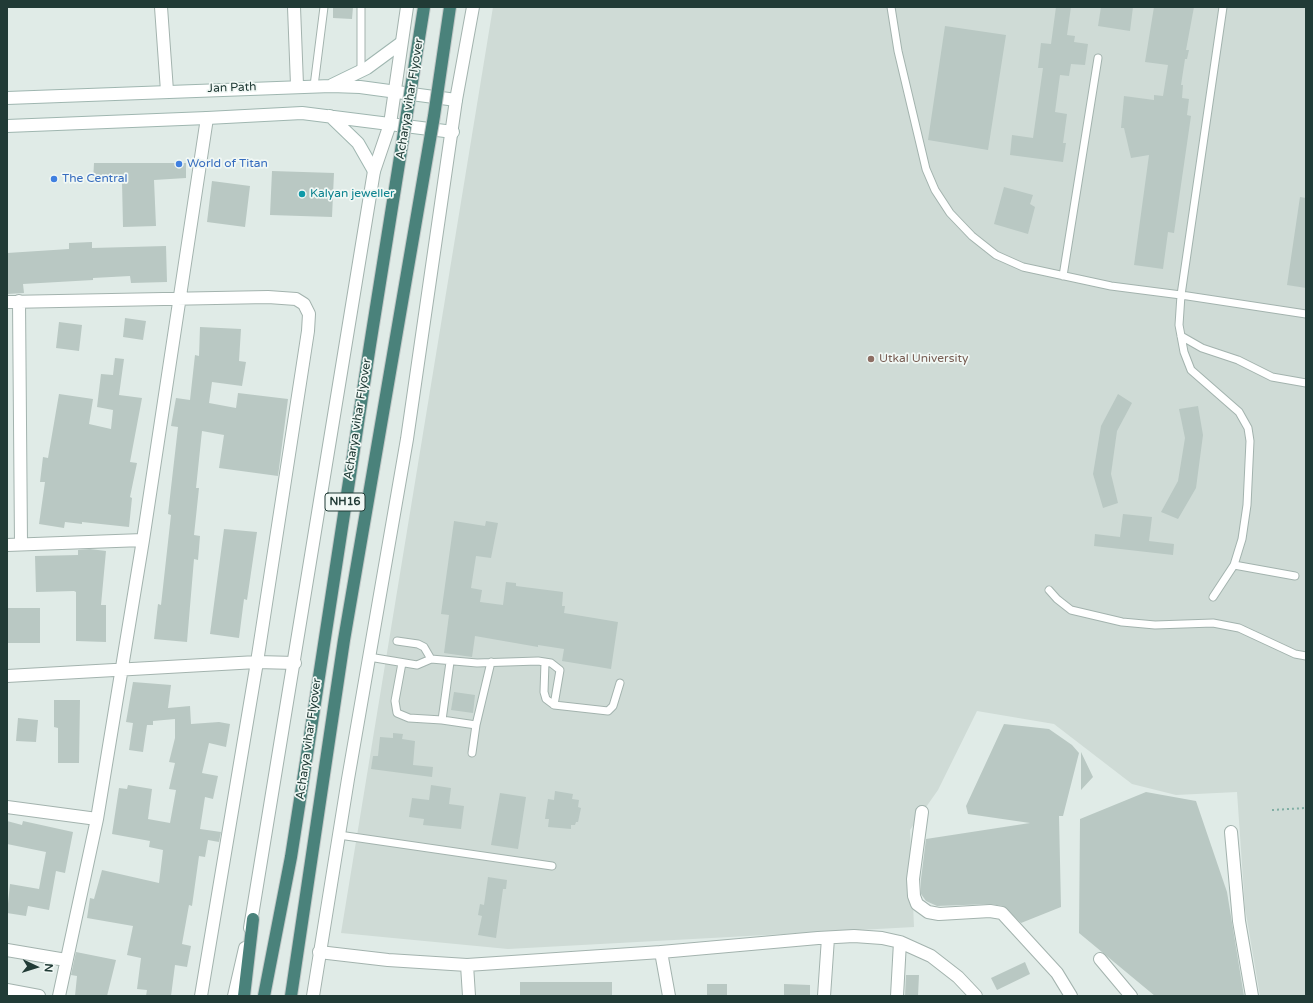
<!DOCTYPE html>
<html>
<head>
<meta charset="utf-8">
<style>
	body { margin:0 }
	#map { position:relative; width:1313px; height:1003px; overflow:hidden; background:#e0ebe7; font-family:"Varela Round",sans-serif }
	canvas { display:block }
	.frame { position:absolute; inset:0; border:8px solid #213b36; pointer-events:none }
	.north { position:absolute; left:16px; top:947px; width:40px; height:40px; -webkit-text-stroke:3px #f1f8f5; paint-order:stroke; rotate:94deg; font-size:11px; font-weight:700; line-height:16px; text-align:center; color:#213b36 }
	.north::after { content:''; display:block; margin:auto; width:14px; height:18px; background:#213b36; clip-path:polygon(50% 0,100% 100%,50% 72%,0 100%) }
</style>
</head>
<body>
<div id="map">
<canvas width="1313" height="1003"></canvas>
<div class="frame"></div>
<div class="north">N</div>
</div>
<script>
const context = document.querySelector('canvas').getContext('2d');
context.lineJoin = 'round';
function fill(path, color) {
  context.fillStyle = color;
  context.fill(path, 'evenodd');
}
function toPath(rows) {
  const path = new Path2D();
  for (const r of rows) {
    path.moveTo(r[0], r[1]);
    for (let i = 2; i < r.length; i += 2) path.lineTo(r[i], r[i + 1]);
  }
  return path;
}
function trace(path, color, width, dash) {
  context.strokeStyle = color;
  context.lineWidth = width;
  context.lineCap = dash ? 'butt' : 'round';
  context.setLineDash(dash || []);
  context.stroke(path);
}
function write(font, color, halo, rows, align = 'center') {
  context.font = font + ' "Varela Round",sans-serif';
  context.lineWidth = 3.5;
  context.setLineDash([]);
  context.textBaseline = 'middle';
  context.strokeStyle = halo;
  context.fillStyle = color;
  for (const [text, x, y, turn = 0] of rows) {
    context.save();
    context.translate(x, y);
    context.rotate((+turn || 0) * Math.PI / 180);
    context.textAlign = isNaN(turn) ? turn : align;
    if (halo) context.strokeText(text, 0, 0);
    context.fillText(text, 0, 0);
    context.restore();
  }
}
fill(toPath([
	[493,7,1306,7,1306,996,1260,996,1245,908,1237,792,1176,795,1132,784,1054,724,977,711,938,790,910,830,914,927,508,949,341,933]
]), '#cfdbd6');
fill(toPath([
	[333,7,353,7,352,19,333,18],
	[1056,7,1071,7,1067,35,1075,36,1074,42,1088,44,1085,65,1071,64,1069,76,1060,75,1055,112,1067,114,1063,143,1066,143,1063,162,1010,155,1012,135,1033,138,1043,68,1038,68,1041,43,1051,44],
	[1101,7,1133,7,1130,31,1098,26],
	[1154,7,1194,7,1186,50,1189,50,1187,59,1185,59,1181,85,1183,85,1182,98,1189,99,1187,115,1191,116,1174,233,1168,232,1163,269,1134,265,1149,155,1131,158,1124,128,1121,128,1124,96,1154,100,1154,95,1163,96,1168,65,1145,62],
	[945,26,1006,35,988,150,928,140],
	[94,163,186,163,186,178,154,180,156,226,123,227,122,181,93,182],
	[272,171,334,173,332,217,270,215],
	[212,181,250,186,245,227,207,222],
	[1004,187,1033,195,1030,204,1035,207,1028,234,994,224],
	[1300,197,1306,198,1306,288,1287,285],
	[92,242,92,248,166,246,167,282,131,283,130,276,93,278,93,280,23,284,24,293,7,294,7,253,69,249,69,243],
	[125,318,146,321,143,340,123,337],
	[59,322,82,325,79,351,56,348],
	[200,327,241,329,239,361,246,362,242,386,212,382,209,403,236,408,238,393,288,399,278,476,219,468,224,435,202,431,196,488,199,488,194,535,200,536,198,560,194,559,187,642,154,639,158,604,161,605,171,515,168,514,178,427,171,426,176,398,190,400,195,355,199,356],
	[115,358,124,359,119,395,142,398,130,462,137,463,130,497,132,498,129,527,82,522,82,524,65,522,64,528,39,524,45,482,40,482,43,457,48,458,59,394,93,399,89,424,111,429,113,410,97,407,101,374,113,375],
	[1118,394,1132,403,1117,431,1111,474,1118,503,1103,508,1093,474,1101,426],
	[1198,406,1203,435,1196,488,1178,519,1161,512,1178,481,1185,438,1179,409],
	[1123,514,1152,517,1149,541,1174,544,1173,555,1094,546,1095,534,1120,537],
	[454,521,485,526,486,521,498,523,491,558,476,556,471,588,482,590,480,602,503,605,506,582,516,583,516,586,563,592,562,606,565,606,564,613,618,622,611,669,562,661,564,649,538,645,538,647,475,636,472,657,444,653,449,615,441,614],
	[224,529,257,532,247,600,244,599,239,638,210,634],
	[90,549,106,551,101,605,106,605,106,642,76,641,76,592,74,591,36,592,35,556,78,555,78,550],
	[7,608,40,608,40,643,7,643],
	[133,682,171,685,168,708,190,706,191,724,219,722,230,724,226,747,209,743,202,773,218,776,213,799,205,797,200,829,221,832,219,842,208,840,205,857,199,856,192,906,189,905,182,944,191,946,187,967,175,965,171,996,146,996,147,990,137,989,141,958,127,955,133,926,87,918,90,898,94,899,102,870,159,883,163,850,149,847,150,841,112,834,119,788,127,789,128,785,152,789,148,819,170,823,176,790,169,789,175,763,169,762,175,738,175,719,153,721,153,725,147,725,143,752,129,750,133,723,126,722],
	[454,692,475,695,473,713,451,710],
	[54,700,80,700,79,763,58,763,58,728,54,727],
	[18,718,38,720,36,742,16,741],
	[1004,724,1049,729,1072,745,1079,753,1063,816,1059,816,1061,907,1021,923,1003,906,990,904,937,906,926,901,921,894,921,879,926,839,1030,823,968,814,966,806],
	[393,733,403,734,402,739,415,741,413,765,433,767,432,777,371,769,373,756,378,756,380,737,393,738],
	[1081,752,1093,777,1081,790],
	[431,785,451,788,449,804,464,806,461,829,423,825,424,819,409,817,412,798,429,800],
	[555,791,573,794,572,799,579,800,578,807,581,808,578,822,576,822,575,825,571,825,571,829,548,827,549,819,545,819,548,799,554,800],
	[1146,792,1196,801,1227,892,1244,996,1155,996,1079,933,1080,819],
	[500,793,526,797,518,849,491,845],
	[7,821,22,825,23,821,73,832,65,873,56,871,49,910,28,906,26,916,7,913,10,884,39,889,46,852,7,844],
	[488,877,507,880,506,889,503,889,496,938,478,935,482,916,478,915,480,904,484,905],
	[76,952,116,960,107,996,75,996,77,976,71,975],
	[1025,962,1030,974,997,990,991,978],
	[906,975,919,975,918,996,905,996],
	[520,982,612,982,612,996,520,996],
	[707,984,727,984,727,996,707,996],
	[784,984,810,985,810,996,784,996]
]), '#b9c8c3');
const service = toPath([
	[891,7,898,51,926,169,935,190,950,213,972,236,996,255,1023,267,1111,286,1181,295,1306,314],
	[361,71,361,7],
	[314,86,324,7],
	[1063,276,1098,58],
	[1181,336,1202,348,1238,360,1272,377,1306,383],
	[1234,565,1295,576],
	[1049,590,1057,599,1071,610,1122,622,1155,625,1213,623,1239,628,1295,654,1306,656],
	[1213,597,1234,565,1242,539,1247,505,1250,441,1248,428,1239,412,1191,370,1184,352,1179,325,1181,295,1223,7],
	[397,641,418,644,424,647,431,659],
	[369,657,417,665,431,659,477,663,538,661,551,663,560,670,554,705],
	[545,662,544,692,546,699,554,705,608,711,613,706,620,683],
	[402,663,395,701,397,713,409,718,442,720,476,725],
	[442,720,450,662],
	[472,753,476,725,491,662],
	[339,835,552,866]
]);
const minor = toPath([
	[161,7,167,91],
	[294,7,297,85],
	[19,301,21,544],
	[7,302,268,297,296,299,304,304,309,314,308,331,257,662,295,663],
	[7,545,143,540],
	[7,676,257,662,201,996],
	[7,807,97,819],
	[922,812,913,879,914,896,917,904,928,912,939,914,990,911,1002,913,1057,973,1071,996],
	[1231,832,1239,921,1252,996],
	[7,950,66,960],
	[319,952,388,960,467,965,661,952,818,938,854,936,882,938,900,942,931,956,958,977,976,996],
	[661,952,669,996],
	[1100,959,1131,996],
	[467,965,469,996],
	[7,990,39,996],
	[59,996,97,819,143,540,207,118],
	[824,996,828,938],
	[897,996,900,942]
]);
const tertiary = toPath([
	[250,928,374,171,390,124,407,7],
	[234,996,245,948],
	[313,996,348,779,407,439,456,100,473,7]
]);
const secondary = toPath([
	[332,85,367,68,401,43],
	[7,98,331,86,360,87,456,100],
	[330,116,358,143,374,171],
	[7,126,207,118,302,113,453,132]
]);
const trunk = toPath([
	[244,996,253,919]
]);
trace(service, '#a3b3ae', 9);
trace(minor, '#a3b3ae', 14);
trace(tertiary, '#a3b3ae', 14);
trace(secondary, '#9fb6b0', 14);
trace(trunk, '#c1c8c7', 14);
trace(toPath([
	[1272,810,1306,808]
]), '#81aea4', 2, [2, 3]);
trace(service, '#fff', 7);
trace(minor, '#fff', 12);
trace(tertiary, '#fff', 12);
trace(secondary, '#fff', 12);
trace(trunk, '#4a827b', 12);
const trunkBridge = toPath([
	[264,996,291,857,309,742,370,345,424,7],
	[291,996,344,640,434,116,450,7]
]);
trace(trunkBridge, '#c1c8c7', 14, []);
trace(trunkBridge, '#4a827b', 12);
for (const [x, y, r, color] of [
	[179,164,4,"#3f7fe0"],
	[54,179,4,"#3f7fe0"],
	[302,194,4,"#0f9aa8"],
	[871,359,4,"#8d6e63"]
]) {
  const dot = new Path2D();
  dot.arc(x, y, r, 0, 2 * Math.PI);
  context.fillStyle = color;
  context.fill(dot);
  trace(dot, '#f1f8f5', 1.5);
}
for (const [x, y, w] of [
	[345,502,40]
]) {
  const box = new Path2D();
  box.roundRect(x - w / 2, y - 9, w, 18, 3);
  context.fillStyle = '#f1f8f5';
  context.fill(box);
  trace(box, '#213b36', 1);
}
write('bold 11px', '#213b36', null, [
	["NH16",345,502]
]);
write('12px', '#213b36', '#f1f8f5', [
	["Jan Path",232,88,-2],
	["Acharya vihar Flyover",410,99,-81],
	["Acharya vihar Flyover",358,419,-81],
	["Acharya vihar Flyover",309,739,-82]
]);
write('12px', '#366cbe', '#f1f8f5', [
	["World of Titan",187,164],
	["The Central",62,179]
], 'left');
write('12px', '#0d838f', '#f1f8f5', [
	["Kalyan jeweller",310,194]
], 'left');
write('12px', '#785e54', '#f1f8f5', [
	["Utkal University",879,359]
], 'left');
</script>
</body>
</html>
